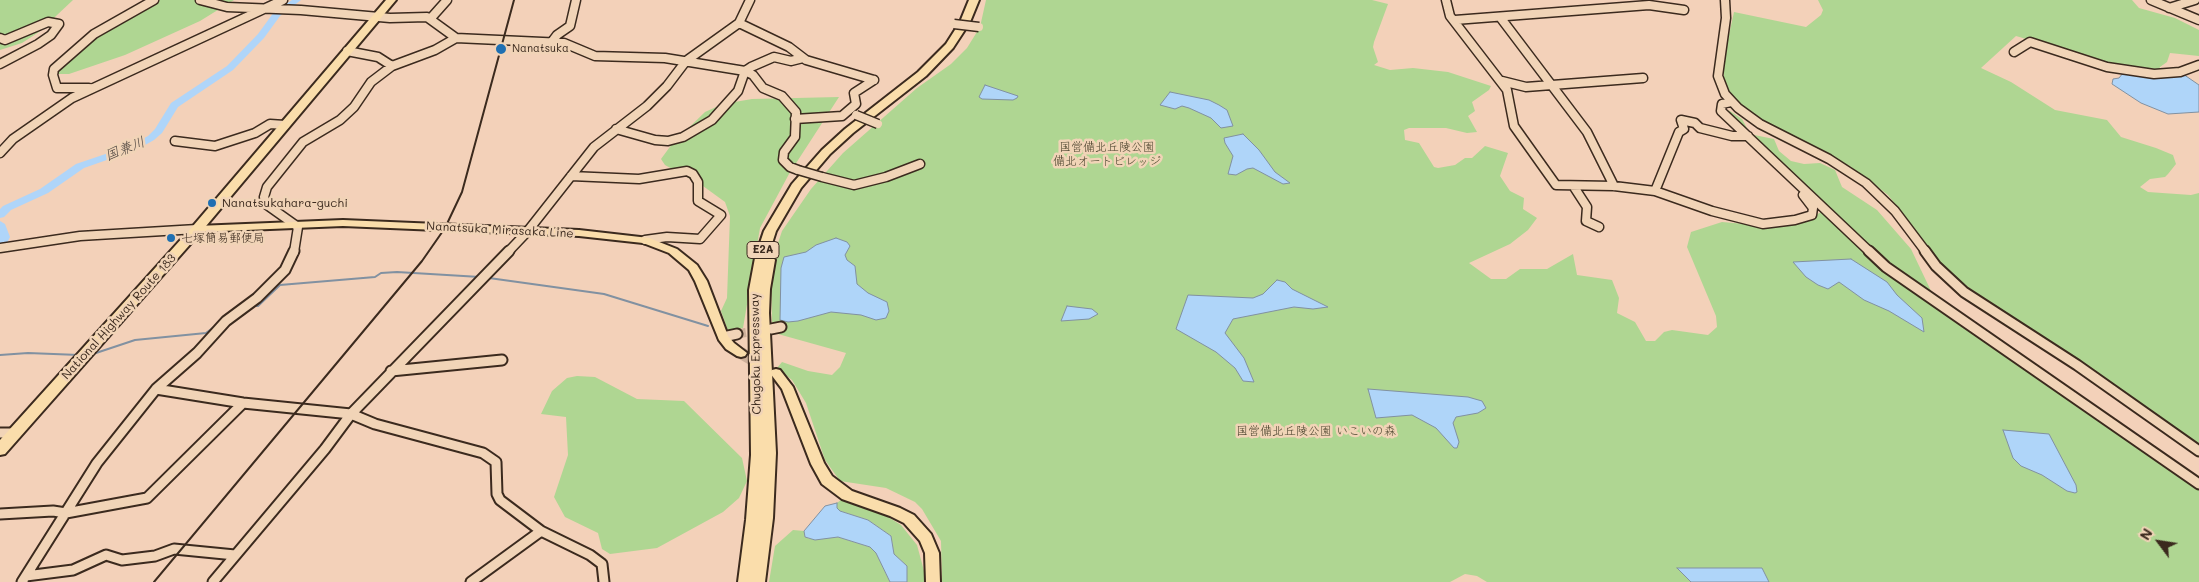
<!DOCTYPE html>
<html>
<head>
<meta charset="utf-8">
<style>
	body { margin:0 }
	#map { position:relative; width:2199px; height:582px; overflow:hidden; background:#f3d1b9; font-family:Mali,sans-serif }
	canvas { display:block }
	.north { position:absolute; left:2134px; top:517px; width:50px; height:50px; -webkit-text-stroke:4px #f1d4b7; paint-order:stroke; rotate:301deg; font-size:14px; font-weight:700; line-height:20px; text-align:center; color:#3b2a1e }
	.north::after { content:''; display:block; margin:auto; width:18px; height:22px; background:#3b2a1e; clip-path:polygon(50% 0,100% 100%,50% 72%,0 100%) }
</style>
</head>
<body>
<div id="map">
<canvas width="2199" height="582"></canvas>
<div class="north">N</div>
</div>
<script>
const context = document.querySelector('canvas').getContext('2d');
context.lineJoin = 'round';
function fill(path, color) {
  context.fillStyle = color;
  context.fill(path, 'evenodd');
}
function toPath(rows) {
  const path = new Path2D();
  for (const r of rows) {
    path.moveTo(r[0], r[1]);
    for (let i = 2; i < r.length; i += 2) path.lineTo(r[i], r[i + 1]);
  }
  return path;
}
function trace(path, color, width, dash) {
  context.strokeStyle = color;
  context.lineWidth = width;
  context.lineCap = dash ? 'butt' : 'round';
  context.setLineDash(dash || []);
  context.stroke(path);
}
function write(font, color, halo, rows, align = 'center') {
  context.font = font + ' Mali,"Klee One",sans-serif';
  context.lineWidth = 5;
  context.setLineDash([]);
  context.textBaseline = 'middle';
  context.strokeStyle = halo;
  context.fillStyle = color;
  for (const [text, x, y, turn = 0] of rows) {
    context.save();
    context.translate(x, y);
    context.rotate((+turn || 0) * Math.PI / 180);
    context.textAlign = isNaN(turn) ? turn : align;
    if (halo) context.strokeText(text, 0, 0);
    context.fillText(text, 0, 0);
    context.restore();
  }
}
fill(toPath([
	[0,0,73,0,39,32,22,43,0,50],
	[148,0,234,0,200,21,125,55,69,74,49,74,50,69,74,50],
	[986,0,1372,0,1388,4,1374,42,1373,47,1378,62,1374,65,1390,70,1413,68,1448,72,1491,86,1489,90,1472,102,1475,111,1468,116,1477,132,1467,133,1446,128,1409,128,1404,130,1405,140,1419,143,1434,167,1438,168,1455,165,1465,158,1472,158,1485,146,1508,153,1500,176,1510,191,1524,198,1523,209,1537,218,1528,230,1510,244,1469,263,1491,279,1506,279,1520,269,1547,269,1573,254,1577,275,1612,280,1619,298,1617,313,1635,322,1646,341,1655,341,1664,332,1672,330,1708,335,1717,327,1716,316,1687,247,1691,232,1722,222,1780,227,1809,219,1821,212,1888,272,2199,479,2199,582,1487,582,1477,576,1465,574,1450,582,942,582,941,541,922,509,915,502,886,488,840,481,825,460,806,403,792,380,777,368,782,362,808,371,832,375,840,367,846,353,778,334,776,328,777,325,772,322,771,277,777,246,782,231,811,189,843,153,917,88,951,64,967,48,980,27],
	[1818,0,2132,0,2139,8,2175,18,2199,30,2199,56,2170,53,2167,62,2160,67,2158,71,2128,69,2016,36,1981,68,2011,82,2055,110,2107,120,2121,137,2156,148,2173,155,2176,164,2168,174,2165,177,2150,179,2140,187,2148,192,2191,195,2199,193,2199,446,2077,359,1951,276,1888,195,1851,167,1763,123,1730,94,1724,78,1724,57,1734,12,1806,27,1821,15,1823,10],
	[839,97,789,174,760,228,743,328,728,331,721,311,727,298,730,216,725,202,703,186,665,165,661,159,672,144,705,112,723,104,752,99],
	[1722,109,1730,111,1742,119,1748,130,1754,135,1774,139,1779,151,1791,161,1804,164,1820,163,1835,170,1842,187,1877,210,1911,249,1932,293,1887,263,1744,132],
	[577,376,595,377,637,399,684,401,742,458,747,481,739,498,723,512,657,548,610,554,602,549,598,533,565,517,554,497,568,455,566,417,541,414,552,391,567,378],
	[842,499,877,510,901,525,917,545,927,582,907,582,907,566,894,554,891,536,868,520,840,511,837,508,837,503],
	[793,530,804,531,805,537,810,539,838,537,870,547,876,553,890,582,769,582,775,546]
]), '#afd692');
const water = toPath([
	[2123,73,2153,77,2183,74,2199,85,2199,112,2168,114,2141,103,2112,84,2113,79,2119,78,2123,73],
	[985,85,1018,96,1017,98,1013,100,982,99,979,97,985,85],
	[1170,92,1209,100,1219,105,1227,110,1233,126,1221,128,1211,118,1189,108,1182,106,1175,109,1160,105,1170,92],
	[1243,134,1259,150,1275,172,1290,183,1283,184,1253,168,1247,169,1236,175,1228,174,1233,156,1225,143,1224,138,1243,134],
	[836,238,847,242,850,246,845,255,847,260,855,266,857,284,868,293,887,302,889,311,886,318,876,320,861,315,831,312,798,321,788,322,780,320,781,268,784,257,806,252,816,245,836,238],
	[1851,259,1887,282,1897,295,1922,318,1924,332,1889,311,1864,300,1839,282,1828,289,1818,285,1806,277,1793,262,1851,259],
	[1277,280,1285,282,1292,289,1328,307,1313,309,1294,307,1233,319,1225,333,1244,358,1254,382,1243,381,1235,368,1216,352,1176,329,1188,295,1253,298,1263,294,1277,280],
	[1067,306,1092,309,1098,314,1089,319,1061,321,1067,306],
	[1368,389,1468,397,1482,401,1486,408,1478,413,1456,417,1453,423,1459,442,1457,448,1454,448,1436,428,1412,415,1376,418,1368,389],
	[2003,430,2049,434,2076,485,2077,492,2075,493,2067,491,2042,475,2021,466,2013,458,2003,430],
	[837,503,837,508,840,511,868,520,891,536,894,554,907,566,907,582,890,582,876,553,870,547,838,537,815,540,805,537,804,531,825,506,837,503],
	[1677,568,1762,568,1769,582,1691,582,1677,568]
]);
fill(water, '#afd5f9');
trace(water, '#8191a1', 1);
trace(toPath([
	[489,278,604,294,708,326],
	[254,306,258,306,280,285,375,277,381,273,397,272,480,277],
	[93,354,135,340,206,333,218,324],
	[0,355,28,353,79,355]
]), '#8191a1', 2);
fill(toPath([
	[292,0,301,0,280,16,264,38,233,70,178,107,162,133,154,140,138,149,84,168,48,193,11,210,4,217,0,218,0,209,3,206,40,189,76,164,132,145,148,136,155,129,171,103,227,66,258,34,274,12,292,0],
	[0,221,5,224,10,237,4,249,0,250,0,221]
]), '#afd5f9');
trace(toPath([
	[737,334,761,330]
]), '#ceb09a', 9, [9, 5]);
trace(toPath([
	[741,353,763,366]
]), '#ceb09a', 12, [12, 6]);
const minorFar1 = toPath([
	[200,0,227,7,301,10,390,18,427,17,456,38],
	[1446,0,1450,16,1507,90,1514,126,1556,185,1614,186,1655,191,1712,211,1763,224,1795,220,1812,215,1813,208,1803,195],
	[1725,0,1726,18,1718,76,1725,94,1738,108,1760,124,1829,159,1866,183,1895,211,1926,252],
	[2151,0,2199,20],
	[2169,8,2195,0],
	[1500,17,1587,132,1614,186],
	[431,18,447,0],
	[1455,20,1649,5,1684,10],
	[739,23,789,47,806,60,874,80],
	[0,38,5,40,48,22,59,24,51,35,38,44,0,64],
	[551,43,557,35,570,26,576,0],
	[347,51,378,57,392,66],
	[2014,52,2030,42,2107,67,2154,74,2180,72,2199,65],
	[1502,81,1526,87,1643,78],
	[89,88,57,88,53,75,54,69,94,34,154,0],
	[1731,102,1722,104,1721,111,1870,252],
	[795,119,842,116,856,104,854,93,874,80],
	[616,129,655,140,668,141,683,137,712,120,738,91,745,71,751,67,774,57,791,61,803,58],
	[175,141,215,146,255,133,270,124,285,125],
	[0,153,13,139,72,98,283,0],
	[571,176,639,179,687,171,693,174,698,182,698,201,721,215,700,239,667,237,645,240],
	[822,177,854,185,886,177,920,164],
	[1574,187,1587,207,1586,221,1599,227],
	[1655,191,1679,132,1684,129,1681,120,1695,123,1700,128,1732,136,1748,136],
	[0,248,80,236,197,229],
	[294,252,298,227,267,205,264,197,267,187,303,142,340,120,354,107,371,82,392,66,435,50,456,38,564,43,595,56,665,58,745,71,753,75,763,88,782,96,796,112,795,137,784,152,783,160,790,167,798,170],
	[508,252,527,232,594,147,647,106,667,86,686,61,739,23,750,0]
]);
const minor = toPath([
	[1869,251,1886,267,2199,484],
	[1925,251,1936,266,1964,292,2077,365,2199,451],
	[771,329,781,327],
	[723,337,737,334],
	[391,371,502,360],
	[156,389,243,403,351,414,375,424,483,453,496,462,497,494,500,500,541,531,590,555,602,564,604,582],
	[0,433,16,433],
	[0,514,53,511,66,513,147,498,243,403],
	[26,576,73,570,106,555,122,560,155,556,174,549,235,555],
	[22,582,97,463,156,389,197,353,226,321,257,298,285,270,294,251],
	[213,582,325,449,351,414,509,251],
	[471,582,541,531]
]);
const major = toPath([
	[343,220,579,230,649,238,677,249,697,265,707,281,728,336,734,343,747,353,745,356,741,357,737,356,726,349,719,340,695,281,689,270,669,253,643,243,579,236,343,226,197,232,192,229,197,226,343,220],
	[776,369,780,370,793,387,824,463,832,476,852,491,900,508,914,515,931,534,939,553,940,582,926,582,925,553,920,541,904,523,890,516,842,499,822,484,811,464,782,389,770,373,772,370,776,369]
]);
const highway = toPath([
	[386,0,396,0,201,232,5,454,0,455,0,440,193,226,386,0],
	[969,0,979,0,970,22,953,48,926,76,853,133,830,154,801,188,776,231,768,256,773,257,775,260,770,289,769,313,776,453,773,518,765,582,738,582,746,520,751,455,749,290,755,258,764,231,792,184,822,150,845,129,918,72,946,44,960,22,969,0]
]);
trace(minorFar1, '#3b2a1e', 11);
trace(minor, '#3b2a1e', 13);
trace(major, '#3b2a1e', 4);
trace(highway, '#3b2a1e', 4);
trace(minorFar1, '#f1d4b7', 8);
trace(minor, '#f1d4b7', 9);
fill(major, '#faddab');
fill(highway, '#faddab');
trace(toPath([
	[154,582,422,261,445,228,462,192,514,0]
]), '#3b2a1e', 2);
const minorBridge = toPath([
	[954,24,979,27],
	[856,115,878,124],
	[798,170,822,177]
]);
trace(minorBridge, '#3b2a1e', 11, []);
trace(minorBridge, '#f1d4b7', 8);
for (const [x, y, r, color] of [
	[501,49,6,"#1f6fb2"],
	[212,203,5,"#1f6fb2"],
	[171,238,5,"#1f6fb2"]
]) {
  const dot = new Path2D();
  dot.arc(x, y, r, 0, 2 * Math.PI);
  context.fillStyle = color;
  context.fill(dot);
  trace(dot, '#f1d4b7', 2);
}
write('11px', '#3b2a1e', '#f1d4b7', [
	["Nanatsuka",512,49]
], 'left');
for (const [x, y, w] of [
	[763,250,32]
]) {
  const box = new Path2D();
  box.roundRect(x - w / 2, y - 8.5, w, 17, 4);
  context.fillStyle = '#f1d4b7';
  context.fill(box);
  trace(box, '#3b2a1e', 1);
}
write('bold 11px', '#3b2a1e', null, [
	["E2A",763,250]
]);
write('12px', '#4c442f', '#f1d4b7', [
	["国営備北丘陵公園",1107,147],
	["備北オートビレッジ",1107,161],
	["国営備北丘陵公園 いこいの森",1316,431]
]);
write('12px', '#3b2a1e', '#f1d4b7', [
	["Nanatsukahara-guchi",222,203],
	["七塚簡易郵便局",181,238]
], 'left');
write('12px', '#3b2a1e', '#f1d4b7', [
	["Nanatsuka Mirasaka Line",500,230,3],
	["National Highway Route 183",119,317,-48],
	["Chugoku Expressway",756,354,-91]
]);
write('italic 14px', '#4c443f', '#f1d4b7', [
	["国兼川",125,149,-22]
]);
</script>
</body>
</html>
